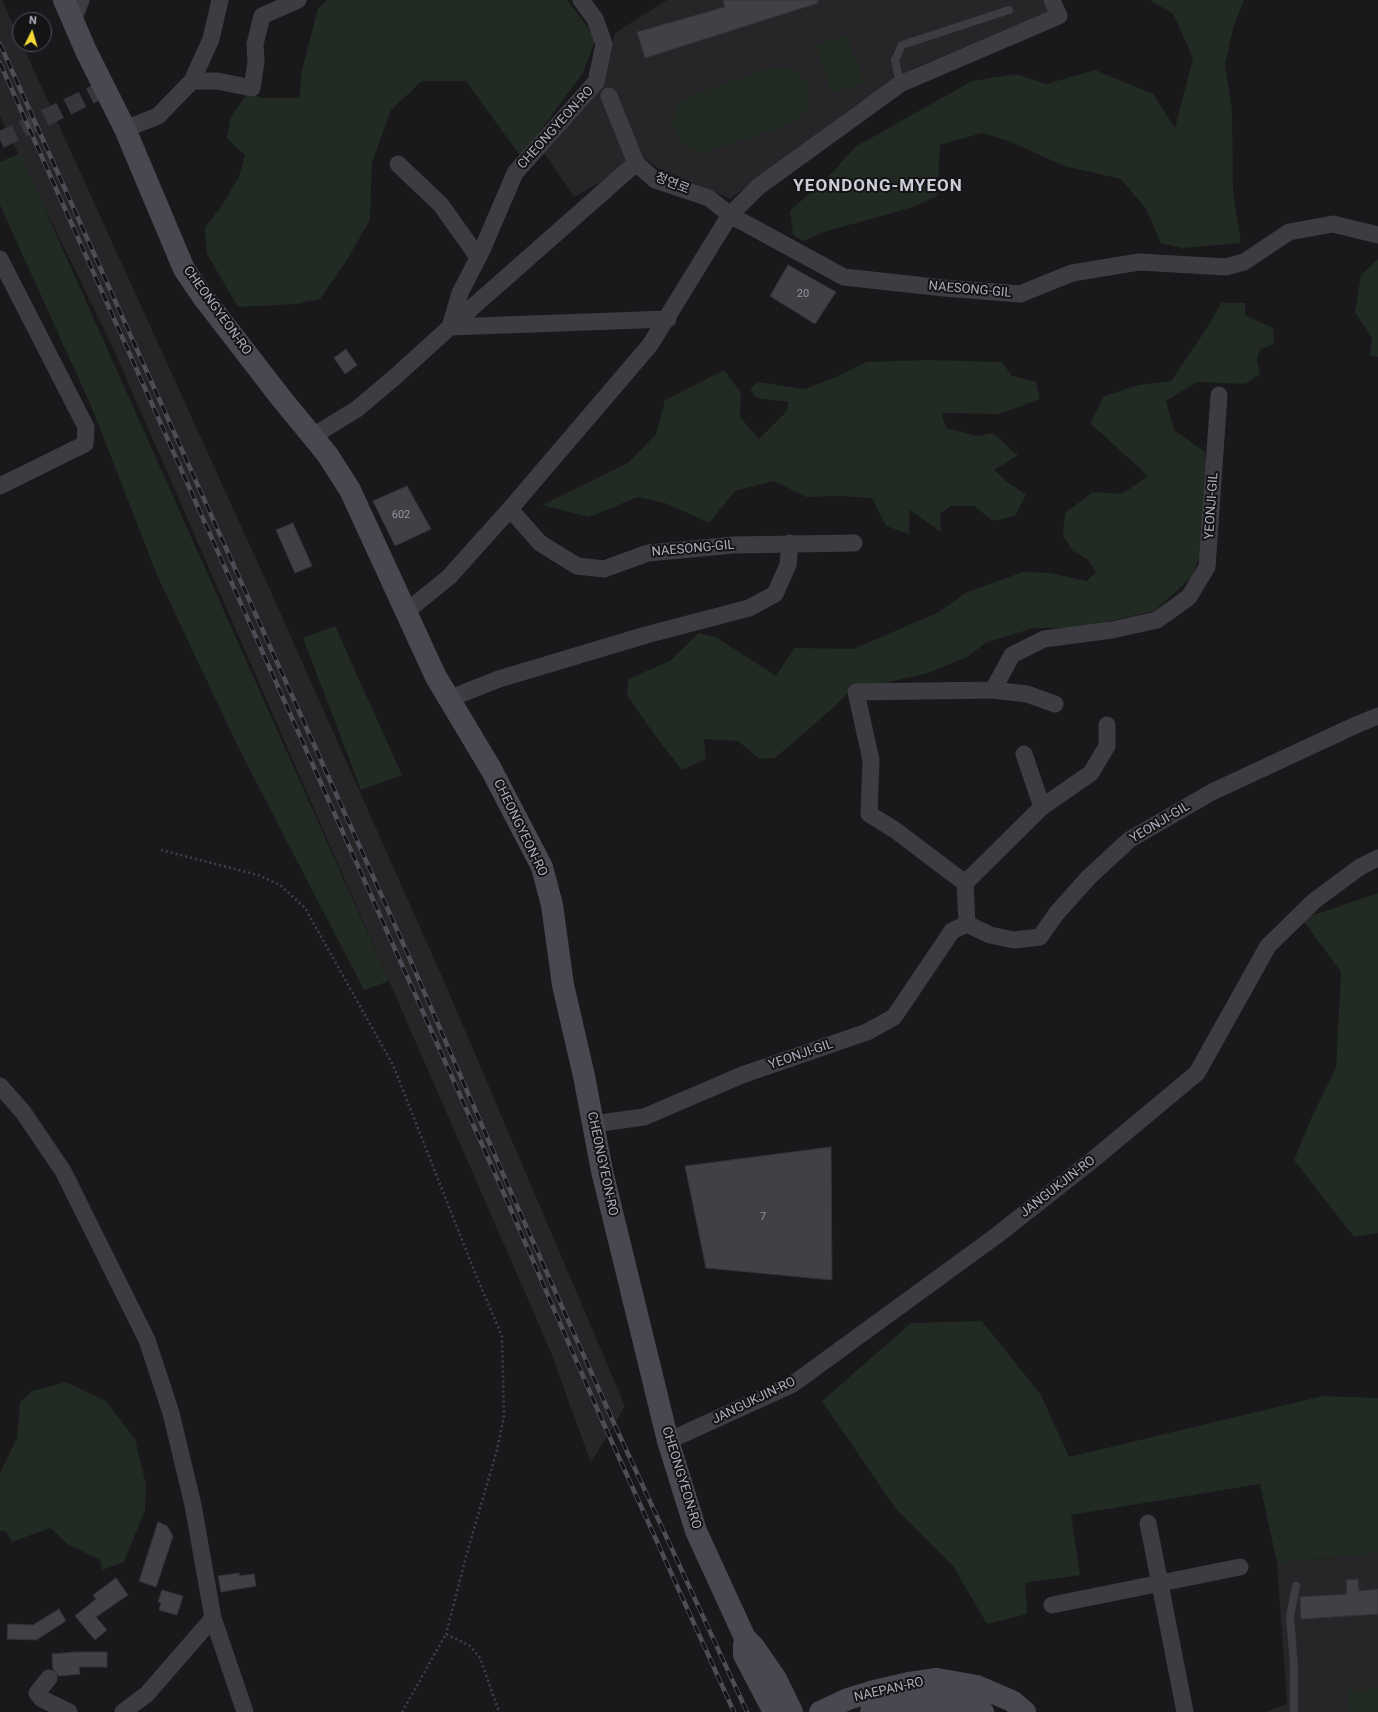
<!DOCTYPE html>
<html>
<head>
<meta charset="utf-8">
<style>
	body { margin:0 }
	#map { position:relative; width:1378px; height:1712px; overflow:hidden; background:#19191b; font-family:Roboto,sans-serif }
	canvas { display:block }
	.north { position:absolute; left:12px; top:12px; width:40px; height:40px; box-sizing:border-box; background:#141416; border:1px solid #505158; border-radius:50%; rotate:5deg; font-size:11px; font-weight:700; line-height:16px; text-align:center; color:#abadbb }
	.north::after { content:''; display:block; margin:auto; width:14px; height:18px; background:#f5da37; clip-path:polygon(50% 0,100% 100%,50% 72%,0 100%) }
</style>
</head>
<body>
<div id="map">
<canvas width="1378" height="1712"></canvas>
<div class="north">N</div>
</div>
<script>
const context = document.querySelector('canvas').getContext('2d');
context.lineJoin = 'round';
function fill(path, color) {
  context.fillStyle = color;
  context.fill(path, 'evenodd');
}
function toPath(rows) {
  const path = new Path2D();
  for (const r of rows) {
    path.moveTo(r[0], r[1]);
    for (let i = 2; i < r.length; i += 2) path.lineTo(r[i], r[i + 1]);
  }
  return path;
}
function trace(path, color, width, dash) {
  context.strokeStyle = color;
  context.lineWidth = width;
  context.lineCap = dash ? 'butt' : 'round';
  context.setLineDash(dash || []);
  context.stroke(path);
}
function write(font, color, halo, rows, align = 'center') {
  context.font = font + ' Roboto,"Noto Sans KR",sans-serif';
  context.lineWidth = 4;
  context.setLineDash([]);
  context.textBaseline = 'middle';
  context.strokeStyle = halo;
  context.fillStyle = color;
  for (const [text, x, y, turn = 0] of rows) {
    context.save();
    context.translate(x, y);
    context.rotate((+turn || 0) * Math.PI / 180);
    context.textAlign = isNaN(turn) ? turn : align;
    if (halo) context.strokeText(text, 0, 0);
    context.fillText(text, 0, 0);
    context.restore();
  }
}
fill(toPath([
	[0,0,2,0,20,40,20,44,22,44,276,603,447,988,625,1406,591,1463,550,1350,113,348,0,116],
	[667,0,1043,0,1049,12,914,68,854,106,730,199,713,191,665,173,644,158,574,197,542,150,601,85,615,33],
	[1378,1553,1378,1712,1265,1712,1287,1704,1277,1563]
]), '#262528');
fill(toPath([
	[327,0,567,0,596,38,583,73,521,157,466,81,422,81,391,110,372,163,370,220,348,258,320,299,296,304,238,307,207,254,205,227,221,207,239,177,245,155,227,138,231,117,249,91,261,98,299,98,302,70,318,8],
	[1150,0,1244,0,1233,28,1225,65,1232,110,1233,190,1241,243,1182,248,1161,243,1146,209,1121,179,1064,166,1009,141,982,133,940,145,937,196,913,207,824,232,803,241,793,235,790,211,832,173,855,147,972,81,1016,74,1046,84,1095,70,1153,94,1175,128,1193,58,1173,14],
	[847,36,865,83,832,93,816,45],
	[776,66,792,69,805,79,810,92,807,109,795,123,709,151,694,151,680,143,673,129,674,111,684,98],
	[20,153,389,981,364,990,239,749,157,575,92,408,0,205,0,162],
	[1378,259,1378,357,1370,356,1372,338,1355,312,1361,275],
	[1221,303,1245,303,1245,315,1273,328,1274,344,1260,349,1257,360,1260,374,1245,384,1197,382,1166,401,1174,430,1205,452,1212,523,1192,577,1154,611,1079,628,1034,628,987,642,967,657,925,674,879,684,854,686,835,706,775,758,759,759,738,741,704,739,706,759,682,770,656,737,627,695,628,679,670,661,699,633,716,637,776,676,794,648,853,649,939,612,967,592,1023,572,1050,573,1087,581,1096,572,1088,560,1073,551,1063,536,1065,513,1093,492,1122,494,1148,476,1090,423,1104,396,1139,385,1171,381,1209,325],
	[926,360,1002,362,1012,376,1036,382,1040,399,999,414,941,413,946,428,977,436,994,433,1009,448,1018,455,994,470,1006,481,1026,495,1015,516,993,521,974,506,951,506,940,514,941,532,910,510,909,534,886,526,872,498,840,496,806,497,774,481,735,491,709,523,668,504,638,497,589,517,542,505,628,463,656,434,665,400,724,370,741,393,740,417,759,439,786,412,789,402,756,398,750,389,758,382,804,389,834,378,867,362],
	[335,626,402,775,361,790,303,638],
	[1378,893,1378,1233,1354,1237,1294,1160,1311,1119,1336,1068,1341,972,1302,919],
	[982,1321,1041,1395,1069,1457,1323,1396,1378,1398,1378,1553,1277,1563,1260,1484,1071,1515,1080,1575,1025,1583,1027,1614,987,1624,953,1566,896,1509,822,1401,911,1323],
	[66,1382,106,1401,135,1439,146,1485,145,1510,124,1562,102,1570,100,1560,69,1545,50,1528,12,1542,5,1531,0,1531,0,1473,17,1438,20,1402,32,1391],
	[1378,1689,1378,1712,1350,1712,1347,1691]
]), '#212a23');
const building = toPath([
	[723,0,818,0,818,3,645,58,637,32,725,7,723,0],
	[788,265,836,292,815,324,770,296,788,265],
	[346,349,357,365,345,374,334,358,346,349],
	[407,486,431,529,395,546,373,501,407,486],
	[293,523,312,566,295,573,276,530,293,523],
	[831,1147,832,1280,706,1268,685,1166,831,1147],
	[158,1522,167,1526,173,1536,156,1587,139,1581,158,1522],
	[239,1573,239,1576,254,1574,256,1586,221,1592,218,1576,239,1573],
	[116,1578,128,1595,96,1617,107,1630,95,1640,75,1616,96,1599,93,1595,116,1578],
	[1358,1579,1359,1591,1378,1589,1378,1614,1301,1619,1300,1597,1347,1594,1346,1580,1358,1579],
	[162,1590,183,1596,177,1615,159,1610,161,1603,158,1602,162,1590],
	[59,1609,66,1621,36,1640,7,1639,8,1624,33,1625,59,1609],
	[75,1652,107,1652,107,1667,79,1667,80,1674,59,1676,53,1669,52,1654,75,1652]
]);
fill(building, '#414145');
trace(building, '#343337', 1);
trace(toPath([
	[0,140,106,88]
]), '#36373b', 17, [17, 8]);
trace(toPath([
	[161,850,258,875,280,885,305,908,393,1065,475,1273,502,1336,504,1416,497,1450,467,1553,446,1634],
	[402,1712,446,1634,470,1646,480,1658,499,1712]
]), '#404047', 2.5, [2, 3]);
trace(toPath([
	[900,84,895,60,902,45,1009,10],
	[1294,1712,1294,1666,1290,1617,1296,1586]
]), '#3c3c42', 8);
trace(toPath([
	[73,21,81,0],
	[192,81,217,81,252,88,256,62,255,44,262,16,298,0],
	[609,96,636,163,655,180,709,198,730,215,758,187,900,84,1059,16,1052,0],
	[125,129,158,116,192,81,211,39,220,0],
	[398,164,441,205,478,257],
	[0,259,86,427,85,444,0,486],
	[450,327,636,163],
	[450,327,668,319],
	[313,436,357,409,396,376,450,327,460,293,482,250,515,173,596,82,604,44,595,19,581,0],
	[510,509,540,543,577,566,604,569,648,553,734,545,854,543],
	[407,611,449,577,510,509,650,345,730,215,844,277,944,288,1020,294,1072,273,1139,262,1226,267,1244,262,1289,232,1333,224,1378,235],
	[993,690,1012,655,1044,639,1112,630,1157,620,1189,597,1207,567,1219,395],
	[448,699,499,679,646,635,749,608,775,594,788,565,790,543],
	[1024,754,1042,807],
	[965,883,1042,807,1091,773,1107,746,1107,725],
	[967,924,990,935,1014,940,1040,937,1056,914,1088,878,1129,840,1212,792,1356,725,1378,716],
	[0,1086,23,1112,63,1171,147,1340,171,1413,193,1505,213,1618,245,1712],
	[593,1124,644,1117,742,1075,867,1032,894,1017,952,931,967,924,965,883,895,830,869,814,871,760,856,692,993,690,1027,694,1055,704],
	[668,1441,793,1384,996,1236,1095,1158,1197,1073,1268,946,1314,901,1360,867,1378,858],
	[1148,1523,1185,1712],
	[1052,1605,1240,1567],
	[49,1678,37,1693,42,1699,69,1712],
	[123,1712,147,1694,213,1618]
]), '#3c3c42', 17);
trace(toPath([
	[64,0,86,51,125,129,184,269,203,297,281,398,327,454,350,490,436,677,491,769,542,867,552,905,563,985,584,1076,602,1171,668,1441,696,1531,745,1638,754,1647,776,1679,792,1712],
	[744,1645,744,1655,774,1712],
	[820,1712,848,1699,874,1691,909,1683,937,1679,977,1686,1012,1701,1025,1712],
	[871,1712,915,1701,943,1701,977,1708,983,1712]
]), '#484850', 22);
const rail = toPath([
	[0,44,402,941,510,1190,612,1419,747,1712],
	[0,63,505,1196,602,1420,734,1712]
]);
trace(rail, '#4d4d55', 4.5);
trace(rail, '#141416', 3, [9]);
write('11px', '#90929e', null, [
	["20",803,294],
	["602",401,515],
	["7",763,1217]
]);
write('13px', '#abadbb', '#141416', [
	["CHEONGYEON-RO",556,128,-48],
	["청연로",672,184,22],
	["NAESONG-GIL",970,290,5],
	["CHEONGYEON-RO",217,311,54],
	["YEONJI-GIL",1212,506,-86],
	["NAESONG-GIL",693,549,-5],
	["YEONJI-GIL",1160,823,-31],
	["CHEONGYEON-RO",520,828,64],
	["YEONJI-GIL",801,1055,-19],
	["CHEONGYEON-RO",602,1164,78],
	["JANGUKJIN-RO",1058,1187,-38],
	["JANGUKJIN-RO",754,1401,-26],
	["CHEONGYEON-RO",681,1478,73],
	["NAEPAN-RO",889,1690,-13]
]);
context.letterSpacing = '1px';
write('bold 17px', '#cccdd7', '#141416', [
	["YEONDONG-MYEON",878,187]
]);
context.letterSpacing = '0px';
</script>
</body>
</html>
